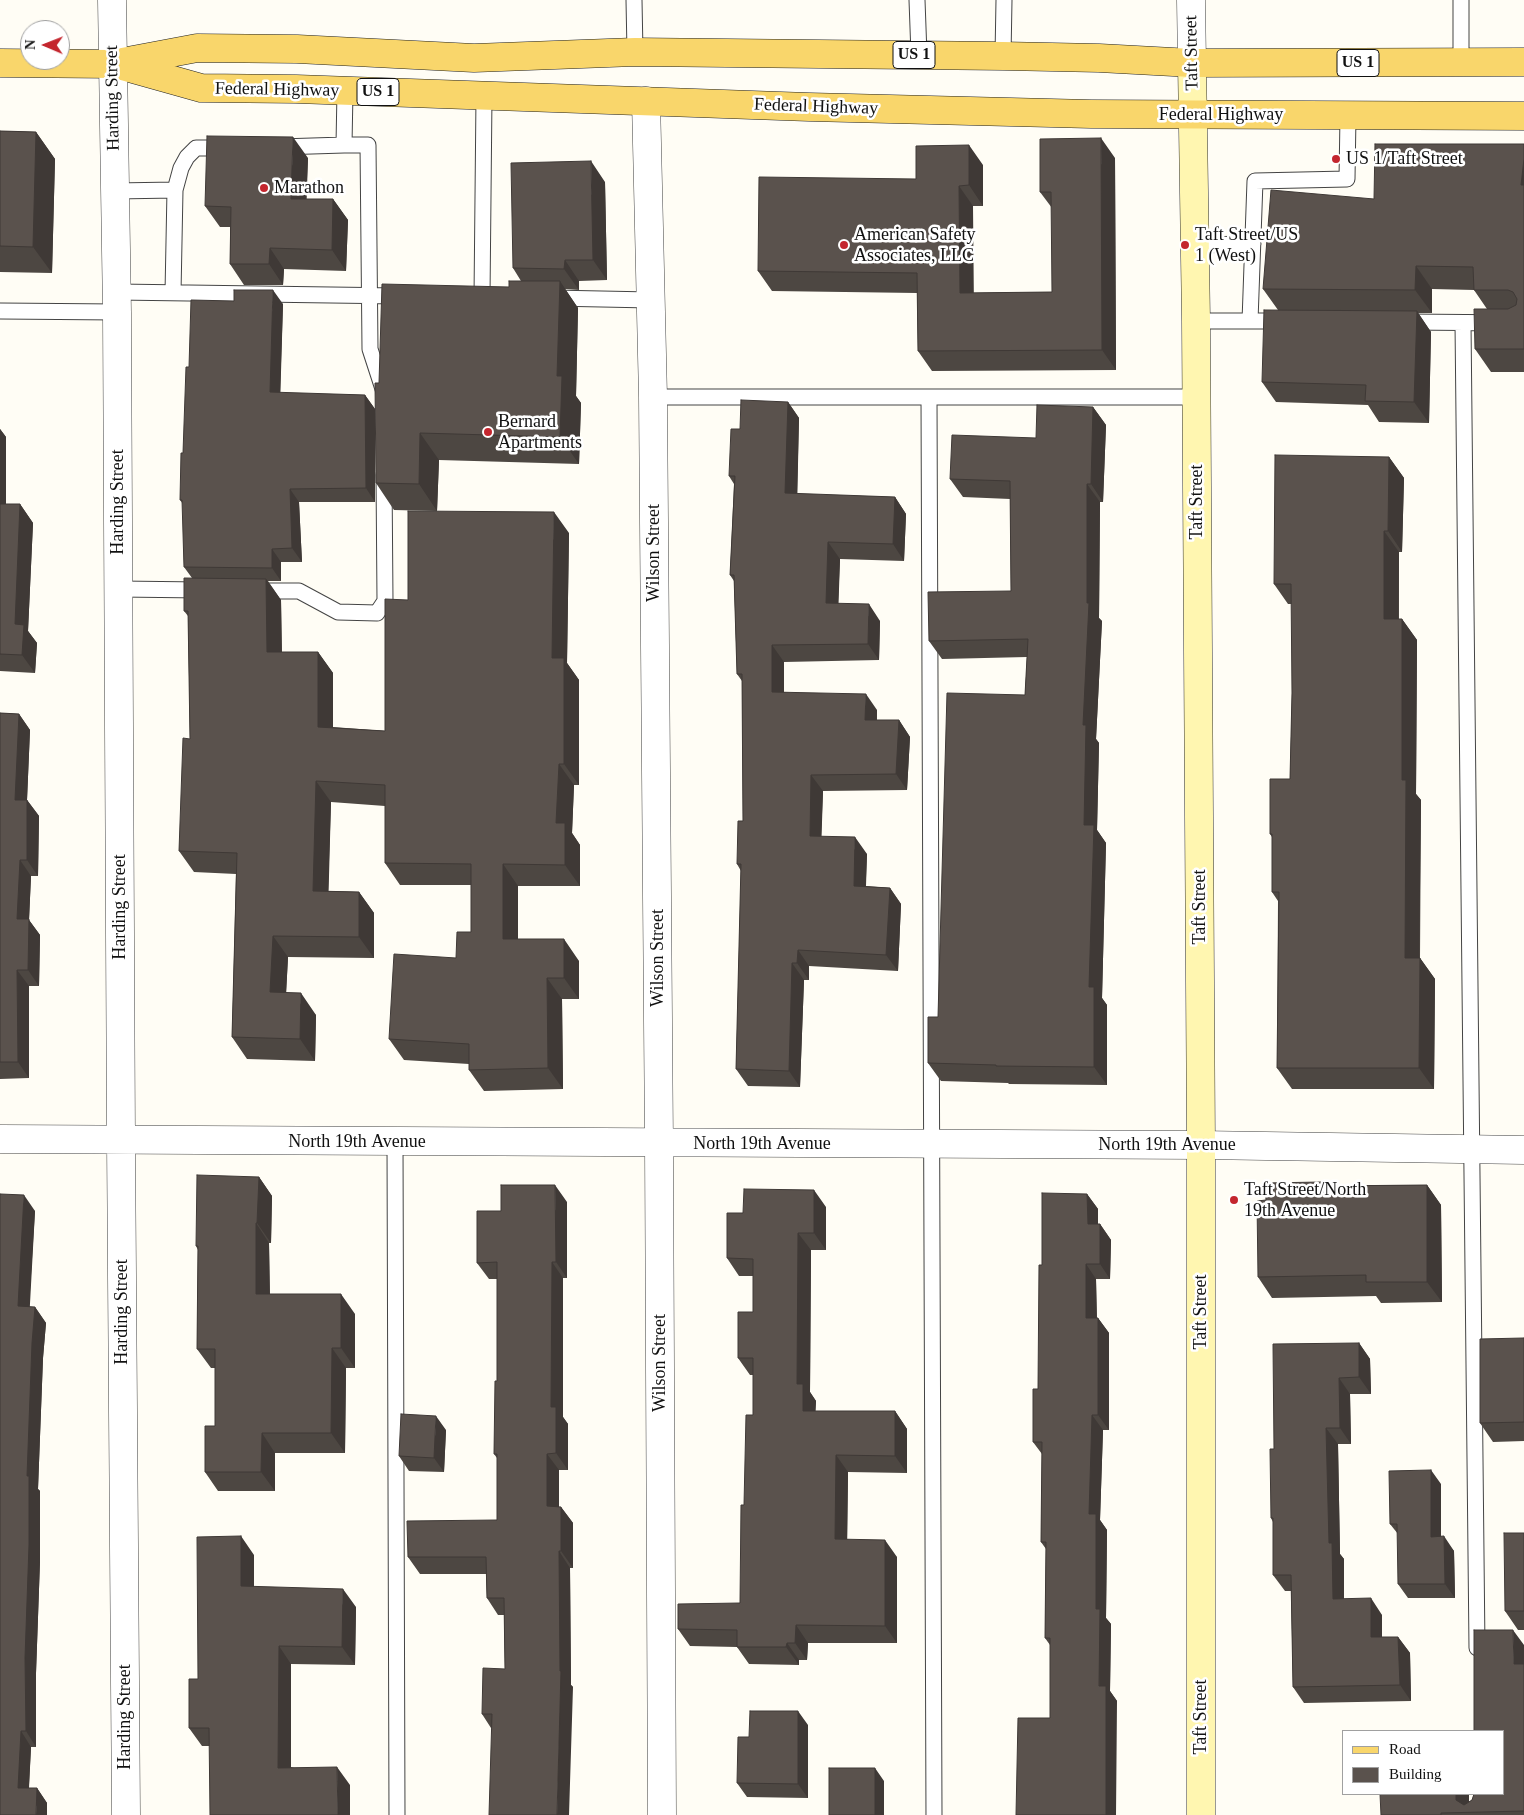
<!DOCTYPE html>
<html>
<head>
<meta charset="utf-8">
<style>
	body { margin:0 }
	#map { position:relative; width:1524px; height:1815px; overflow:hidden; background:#fffdf5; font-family:Georgia,serif }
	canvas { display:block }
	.legend { position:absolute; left:1342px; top:1730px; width:162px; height:65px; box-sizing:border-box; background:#fff; border:1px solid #a0a0a0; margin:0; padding:6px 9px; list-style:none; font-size:15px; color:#111 }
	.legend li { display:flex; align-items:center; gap:10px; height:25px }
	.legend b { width:25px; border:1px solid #a0a0a0 }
	.north { position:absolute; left:20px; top:20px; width:50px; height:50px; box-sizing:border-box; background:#fff; border:1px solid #a0a0a0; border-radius:50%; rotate:271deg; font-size:14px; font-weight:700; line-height:20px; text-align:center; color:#111 }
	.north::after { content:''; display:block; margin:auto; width:18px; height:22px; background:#c4262e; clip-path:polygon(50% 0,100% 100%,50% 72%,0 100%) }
</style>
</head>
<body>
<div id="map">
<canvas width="1524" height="1815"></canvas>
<ul class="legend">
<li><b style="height:6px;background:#f9d66b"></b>Road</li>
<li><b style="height:14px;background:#5a524d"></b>Building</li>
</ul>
<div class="north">N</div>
</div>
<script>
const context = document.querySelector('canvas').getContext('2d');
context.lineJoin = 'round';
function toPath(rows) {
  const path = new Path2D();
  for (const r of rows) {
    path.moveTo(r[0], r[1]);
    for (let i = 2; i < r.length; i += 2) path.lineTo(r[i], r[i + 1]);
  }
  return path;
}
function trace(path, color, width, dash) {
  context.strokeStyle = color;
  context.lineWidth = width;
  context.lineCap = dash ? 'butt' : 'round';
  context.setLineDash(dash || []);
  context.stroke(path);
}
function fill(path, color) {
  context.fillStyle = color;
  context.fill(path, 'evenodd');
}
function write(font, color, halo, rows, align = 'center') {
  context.font = font + ' Georgia,serif';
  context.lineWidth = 5;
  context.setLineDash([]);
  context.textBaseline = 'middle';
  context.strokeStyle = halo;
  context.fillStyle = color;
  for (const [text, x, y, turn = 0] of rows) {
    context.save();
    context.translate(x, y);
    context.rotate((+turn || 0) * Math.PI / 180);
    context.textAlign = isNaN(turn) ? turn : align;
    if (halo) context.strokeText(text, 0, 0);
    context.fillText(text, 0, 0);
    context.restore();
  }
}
const lane = toPath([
	[634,0,635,52],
	[917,0,919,55],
	[1461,0,1461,62],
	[1003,56,1004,0],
	[344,145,368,145,370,349,384,392],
	[280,147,344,145,345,91],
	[115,191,175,190],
	[1194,245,1253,244],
	[117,292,402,296],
	[173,293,175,190,181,168,187,157,196,148,227,148],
	[482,297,484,96],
	[552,298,651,300],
	[0,311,117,312],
	[1196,321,1283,321],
	[1250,321,1255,181,1347,179,1348,116],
	[1406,322,1524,323],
	[1463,323,1477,1648],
	[653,397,1196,397],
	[929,397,934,1815],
	[119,589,202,590],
	[255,591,299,591,338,612,377,613,385,601,384,475],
	[395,1142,397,1815]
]);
const street = toPath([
	[112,0,117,312,121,1141,126,1815],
	[1191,0,1192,63],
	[646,101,653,397,659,1143,662,1815],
	[0,1139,1201,1145,1524,1150]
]);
const secondary = toPath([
	[1192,63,1196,321,1201,1145,1201,1815]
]);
const primary = toPath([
	[0,63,112,64,197,48,297,49,474,58,635,52,1003,56,1099,58,1192,63,1524,62],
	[119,65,201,88,296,89,809,107,1091,114,1524,116]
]);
trace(lane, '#444', 17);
trace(street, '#444', 29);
trace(secondary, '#333', 29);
trace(primary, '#222', 29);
trace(lane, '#fff', 15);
trace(street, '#fff', 28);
trace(secondary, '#fff6b0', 28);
trace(primary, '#f9d66b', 28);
fill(toPath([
	[0,131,36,132,55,159,52,273,0,272],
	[1524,144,1524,372,1491,372,1475,349,1487,309,1474,290,1432,289,1432,313,1418,313,1431,332,1429,423,1379,422,1368,405,1276,402,1262,382,1278,310,1263,289,1374,199],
	[308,158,306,199,333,199,348,220,346,271,284,269,283,285,244,285,230,264,230,227,220,227,205,206],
	[1115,158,1116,370,932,371,918,351,917,293,772,291,758,271,916,179,983,165,983,206,973,206,973,293,1052,292,1052,208,1040,192],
	[605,182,607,280,579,281,579,290,565,289,578,308,576,396,581,403,579,464,439,460,437,511,394,510,376,483,379,383,509,287,521,281,513,268],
	[283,304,280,393,365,395,375,409,375,502,299,502,302,562,281,562,281,581,268,581,281,600,282,652,318,652,333,673,333,727,385,731,408,600,569,533,567,663,579,680,579,785,574,785,572,833,580,845,580,886,518,886,518,939,579,961,579,999,562,999,563,1089,484,1091,469,1070,469,1064,404,1060,389,1039,456,958,471,932,471,885,400,885,385,863,385,806,331,802,328,891,359,892,374,913,374,958,288,957,286,993,316,1015,315,1061,247,1059,232,1037,236,874,194,872,179,851,190,739,188,616,184,611,192,578,184,567,183,504,180,500,189,367],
	[788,402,799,418,797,494,895,497,906,514,904,561,840,559,838,603,880,621,879,660,784,662,784,692,877,710,877,720,899,720,910,737,907,790,823,791,821,837,867,854,866,886,890,888,901,904,898,971,809,966,809,980,804,980,800,1087,748,1086,736,1069,741,871,737,864,743,821,742,681,737,674,734,581,730,575,734,484,729,476,740,429],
	[1093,407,1106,425,1103,502,1100,502,1099,618,1102,621,1096,739,1099,743,1097,830,1106,843,1102,998,1107,1005,1107,1085,1009,1084,1008,1083,941,1081,928,1063,938,1017,1025,695,1027,657,942,659,929,641,1011,591,1010,499,963,497,950,479,1036,438],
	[0,429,6,437,6,504,20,504,33,523,28,631,37,643,35,673,0,671],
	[1389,457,1404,478,1402,552,1399,552,1399,619,1402,619,1417,640,1416,794,1421,800,1420,958,1435,979,1434,1089,1292,1089,1277,1068,1278,901,1272,892,1272,837,1270,834,1290,779,1292,693,1292,604,1288,604,1274,584],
	[0,713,19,714,30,730,27,800,39,816,38,876,31,876,29,920,40,935,39,986,29,986,29,1078,0,1079],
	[259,1177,272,1196,271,1243,269,1243,270,1294,355,1314,355,1368,346,1368,345,1453,275,1453,275,1491,218,1491,205,1472,215,1426,215,1368,211,1368,197,1349,198,1250,196,1246],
	[1325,1185,1427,1185,1441,1205,1442,1302,1381,1303,1376,1296,1272,1298,1258,1277,1266,1200],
	[0,1194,35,1211,29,1307,35,1307,46,1323,43,1358,38,1489,40,1491,40,1561,36,1673,36,1747,31,1747,29,1788,37,1788,47,1803,0,1815],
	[1087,1194,1098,1209,1098,1224,1100,1224,1111,1240,1110,1279,1096,1279,1097,1318,1098,1318,1109,1333,1109,1430,1103,1430,1100,1520,1107,1530,1106,1618,1111,1624,1110,1691,1117,1701,1050,1718,1050,1645,1045,1638,1046,1549,1041,1542,1042,1454,1033,1442,1038,1389,1042,1265],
	[567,1202,567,1278,563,1278,563,1417,568,1424,568,1470,559,1470,559,1507,561,1507,573,1523,573,1568,570,1568,571,1685,573,1687,491,1728,482,1714,505,1669,504,1615,498,1615,487,1598,486,1574,420,1574,408,1557,497,1520,497,1458,494,1454,497,1381,497,1279,489,1279,477,1263],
	[826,1207,826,1250,811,1250,810,1392,816,1401,815,1411,895,1411,907,1429,907,1473,848,1472,847,1539,897,1557,897,1643,808,1643,807,1660,799,1660,799,1665,749,1664,737,1647,690,1646,678,1629,740,1603,744,1505,753,1415,753,1375,750,1375,738,1358,753,1312,753,1276,739,1276,727,1258,743,1213],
	[1524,1338,1524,1441,1493,1442,1480,1423],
	[1359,1343,1370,1359,1371,1394,1350,1394,1351,1444,1338,1444,1340,1554,1344,1559,1344,1599,1382,1615,1382,1637,1398,1637,1410,1653,1411,1701,1304,1703,1293,1687,1291,1591,1285,1591,1273,1575,1273,1522,1271,1518,1274,1449],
	[446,1430,444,1472,409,1471,399,1456],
	[1441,1484,1441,1536,1454,1551,1455,1598,1408,1598,1398,1584,1398,1534,1390,1524],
	[1524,1533,1524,1630,1518,1630,1505,1611],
	[254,1555,254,1587,356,1607,355,1665,291,1664,291,1767,350,1785,209,1746,202,1746,189,1728,198,1679],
	[1524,1645,1524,1815,1381,1815,1469,1794,1469,1802,1472,1800],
	[808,1725,808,1798,747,1797,737,1783,749,1737]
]), '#4d4742');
fill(toPath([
	[36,132,55,159,52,273,33,247],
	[293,137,308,158,306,219,291,199],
	[1101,138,1115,158,1116,370,1102,350],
	[969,145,983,165,983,206,969,185],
	[1524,159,1524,189,1521,185],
	[591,161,605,182,607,280,593,260],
	[959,186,973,206,974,313,960,293],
	[333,199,348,220,346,271,332,250],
	[270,248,284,269,283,285,269,264],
	[565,260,579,281,579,290,564,269],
	[1416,266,1432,289,1432,313,1415,290],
	[560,281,578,308,576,396,581,403,579,464,560,437,557,376],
	[273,290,283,304,280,406,270,392],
	[1417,311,1431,332,1429,423,1414,402],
	[365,395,375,409,375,502,366,488],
	[788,402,799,418,797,510,785,493],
	[1093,407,1106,425,1103,502,1091,484],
	[0,429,6,437,6,522,0,513],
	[420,433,439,460,437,511,419,484],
	[1389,457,1404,478,1402,552,1388,531],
	[1087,484,1100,502,1099,618,1102,621,1096,739,1099,743,1097,830,1106,843,1102,998,1107,1005,1107,1085,1094,1067,1089,987,1084,825,1083,725,1087,603],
	[290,489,299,502,302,562,292,548],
	[895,497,906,514,904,561,893,544],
	[20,504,33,523,28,631,37,643,35,673,22,655,15,624],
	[554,512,569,533,567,663,579,680,579,785,564,764,552,658],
	[1384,531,1399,552,1398,640,1384,619],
	[828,542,840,559,838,619,826,603],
	[272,549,281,562,281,581,272,568],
	[266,579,281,600,282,674,267,652],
	[869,604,880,621,879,660,868,644],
	[1402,619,1417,640,1416,794,1421,800,1419,979,1405,958,1402,780],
	[772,645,784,662,784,708,772,692],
	[318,652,333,673,333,748,318,727],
	[866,694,877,710,876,736,865,720],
	[19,714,30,730,27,800,39,816,38,876,27,860,15,800],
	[899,720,910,737,907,790,896,774],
	[559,764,574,785,572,833,580,845,580,886,565,865,556,823],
	[811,775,823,791,821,853,810,836],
	[316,781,331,802,328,913,313,891],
	[855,837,867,854,865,902,854,886],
	[20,860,31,876,29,920,40,935,39,986,28,970,17,919],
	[503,864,518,886,518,961,503,939],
	[890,888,901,904,898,971,886,955],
	[359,892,374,913,374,958,359,937],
	[273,936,288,957,285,1014,270,992],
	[564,939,579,961,579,999,564,978],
	[798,950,809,966,809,980,797,963],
	[1420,958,1435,979,1434,1089,1419,1068],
	[792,963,804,980,800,1087,789,1071],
	[17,970,29,986,29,1078,18,1062],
	[547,978,562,999,563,1089,548,1068],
	[301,993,316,1015,315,1061,300,1039],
	[259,1177,272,1196,271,1243,257,1223],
	[555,1185,567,1202,567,1278,556,1262],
	[1427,1185,1441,1205,1442,1302,1427,1282],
	[814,1190,826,1207,826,1250,814,1233],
	[1087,1194,1098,1209,1098,1239,1088,1224],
	[24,1195,35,1211,29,1322,18,1306],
	[256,1223,269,1243,270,1314,256,1294],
	[1100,1224,1111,1240,1110,1279,1100,1264],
	[798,1233,811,1250,810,1392,816,1401,815,1428,803,1411,797,1384],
	[552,1262,563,1278,563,1417,568,1424,568,1470,556,1453,551,1407],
	[1086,1264,1096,1279,1097,1333,1086,1318],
	[341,1294,355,1314,355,1368,341,1348],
	[35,1307,46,1323,43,1358,38,1489,40,1491,40,1561,36,1673,36,1747,26,1731,25,1658,27,1476,32,1343],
	[1098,1318,1109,1333,1109,1430,1098,1415],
	[1359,1343,1370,1359,1371,1394,1359,1377],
	[332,1348,346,1368,345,1453,331,1433],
	[1339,1378,1350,1394,1351,1444,1340,1428],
	[895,1411,907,1429,907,1473,895,1456],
	[1092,1415,1103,1430,1100,1520,1107,1530,1106,1618,1111,1624,1110,1691,1117,1701,1116,1815,1106,1815,1096,1609,1089,1514],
	[436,1416,446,1430,444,1472,434,1458],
	[1326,1428,1338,1444,1340,1554,1344,1559,1344,1615,1333,1599,1329,1543],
	[262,1433,275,1453,275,1491,261,1472],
	[547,1454,559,1470,559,1523,547,1506],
	[836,1455,848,1472,847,1556,835,1539],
	[1431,1470,1441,1484,1441,1551,1431,1537],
	[561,1507,573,1523,573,1568,561,1551],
	[241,1536,254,1555,254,1605,241,1586],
	[1444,1536,1454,1551,1455,1598,1445,1584],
	[885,1540,897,1557,897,1643,885,1626],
	[559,1551,570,1568,571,1685,573,1687,569,1815,557,1815,560,1671],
	[343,1589,356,1607,355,1665,342,1647],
	[1371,1598,1382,1615,1382,1654,1371,1637],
	[796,1625,808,1643,807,1660,795,1643],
	[1513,1630,1524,1645,1524,1679,1514,1664],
	[1398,1637,1410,1653,1411,1701,1400,1685],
	[787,1643,799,1660,799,1665,786,1647],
	[279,1646,291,1664,291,1786,278,1768],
	[798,1711,808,1725,808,1798,798,1784],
	[21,1731,31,1747,28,1803,18,1788],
	[337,1767,350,1785,350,1815,338,1815],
	[875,1768,884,1781,884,1815,875,1815],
	[37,1788,47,1803,47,1815,36,1815],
	[1456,1794,1469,1794,1469,1813,1456,1800]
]), '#3f3936');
const building = toPath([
	[0,131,36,132,33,247,0,246,0,131],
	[207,136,293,137,291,199,333,199,332,250,270,248,269,264,230,264,231,207,205,206,207,136],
	[1101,138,1102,350,918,351,917,273,758,271,759,177,916,179,916,146,969,145,969,185,959,186,960,293,1052,292,1051,192,1040,192,1040,139,1101,138],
	[1375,144,1524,144,1524,159,1521,185,1524,185,1524,349,1475,349,1474,309,1508,309,1516,305,1517,299,1513,292,1508,290,1474,290,1473,267,1416,266,1415,290,1263,289,1271,190,1374,199,1375,144],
	[591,161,593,260,565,260,564,269,513,268,511,163,591,161],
	[509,281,560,281,557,376,562,376,560,437,420,433,419,484,376,483,375,383,379,383,382,284,509,287,509,281],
	[234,290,273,290,270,392,365,395,366,488,290,489,292,548,272,549,272,568,184,567,182,500,180,500,181,453,183,453,186,367,189,367,191,300,234,301,234,290],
	[1264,310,1417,311,1414,402,1365,401,1366,385,1262,382,1264,310],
	[741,400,788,402,785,493,895,497,893,544,828,542,826,603,869,604,868,644,772,645,772,692,866,694,865,720,899,720,896,774,811,775,810,836,855,837,854,886,890,888,886,955,798,950,797,963,792,963,789,1071,736,1069,741,864,737,864,738,821,743,821,742,674,737,674,734,575,730,575,735,476,729,476,731,429,740,429,741,400],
	[1037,405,1093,407,1091,484,1087,484,1087,603,1089,603,1083,725,1086,725,1084,825,1094,825,1089,987,1094,987,1094,1067,996,1066,996,1065,928,1063,928,1017,938,1017,947,693,1025,695,1028,639,929,641,928,592,1011,591,1010,481,950,479,952,435,1036,438,1037,405],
	[1275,455,1389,457,1388,531,1384,531,1384,619,1402,619,1402,780,1406,780,1405,958,1420,958,1419,1068,1277,1068,1279,892,1272,892,1272,834,1270,834,1270,779,1290,779,1292,693,1291,584,1274,584,1275,455],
	[0,504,20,504,15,624,24,625,22,655,0,654,0,504],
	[408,511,554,512,552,658,564,658,564,764,559,764,556,823,565,823,565,865,503,864,503,939,564,939,564,978,547,978,548,1068,469,1070,469,1044,389,1039,394,954,456,958,457,932,471,932,471,864,385,863,385,785,316,781,313,891,359,892,359,937,273,936,270,992,301,993,300,1039,232,1037,237,853,179,851,183,738,190,739,188,611,184,611,184,578,266,579,267,652,318,652,318,727,385,731,385,599,408,600,408,511],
	[0,713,19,714,15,800,27,800,27,860,20,860,17,919,29,919,28,970,17,970,18,1062,0,1062,0,713],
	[197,1175,259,1177,257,1223,256,1223,256,1294,341,1294,341,1348,332,1348,331,1433,262,1433,261,1472,205,1472,205,1426,215,1426,215,1349,197,1349,198,1246,196,1246,197,1175],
	[1322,1182,1322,1186,1427,1185,1427,1282,1366,1282,1366,1275,1258,1277,1257,1201,1266,1200,1265,1183,1322,1182],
	[501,1185,555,1185,556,1262,552,1262,551,1407,556,1407,556,1453,547,1454,547,1506,561,1507,561,1551,559,1551,560,1671,561,1671,557,1815,489,1815,492,1714,482,1714,483,1668,505,1669,504,1598,487,1598,486,1557,408,1557,407,1521,497,1520,497,1454,494,1454,495,1381,497,1381,497,1262,477,1263,477,1211,501,1211,501,1185],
	[744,1189,814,1190,814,1233,798,1233,797,1384,803,1384,803,1411,895,1411,895,1456,836,1455,835,1539,885,1540,885,1626,796,1625,795,1643,787,1643,786,1647,737,1647,737,1630,678,1629,678,1604,740,1603,741,1505,744,1505,746,1415,753,1415,753,1358,738,1358,738,1312,753,1312,753,1259,727,1258,727,1213,743,1213,744,1189],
	[1042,1193,1087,1194,1088,1224,1100,1224,1100,1264,1086,1264,1086,1318,1098,1318,1098,1415,1092,1415,1089,1514,1096,1514,1096,1609,1100,1609,1099,1686,1106,1686,1106,1815,1016,1815,1018,1718,1050,1718,1050,1638,1045,1638,1046,1542,1041,1542,1042,1442,1033,1442,1033,1389,1038,1389,1039,1265,1042,1265,1042,1193],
	[0,1194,24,1195,18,1306,35,1307,32,1343,27,1476,29,1476,29,1545,25,1658,26,1731,21,1731,18,1788,37,1788,36,1815,0,1815,0,1194],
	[1524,1338,1524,1422,1480,1423,1480,1339,1524,1338],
	[1359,1343,1359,1377,1339,1378,1340,1428,1326,1428,1329,1543,1332,1543,1333,1599,1371,1598,1371,1637,1398,1637,1400,1685,1293,1687,1291,1575,1273,1575,1273,1518,1271,1518,1270,1449,1274,1449,1273,1344,1359,1343],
	[401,1414,436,1416,434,1458,399,1456,401,1414],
	[1431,1470,1431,1537,1444,1536,1445,1584,1398,1584,1397,1524,1390,1524,1389,1471,1431,1470],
	[1504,1533,1524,1533,1524,1611,1505,1611,1504,1533],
	[241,1536,241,1586,343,1589,342,1647,279,1646,278,1768,337,1767,338,1815,210,1815,209,1728,189,1728,189,1679,198,1679,197,1537,241,1536],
	[1474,1630,1513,1630,1514,1664,1524,1664,1524,1811,1441,1813,1441,1815,1381,1815,1380,1794,1456,1794,1456,1800,1464,1805,1472,1800,1474,1794,1503,1794,1503,1731,1474,1731,1474,1630],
	[750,1711,798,1711,798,1784,737,1783,738,1737,749,1737,750,1711],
	[829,1768,875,1768,875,1815,829,1815,829,1768]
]);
fill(building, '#5a524d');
trace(building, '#3f3936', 1);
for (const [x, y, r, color] of [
	[1336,159,5,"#c4262e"],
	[264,188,5,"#c4262e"],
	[844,245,5,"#c4262e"],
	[1185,245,5,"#c4262e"],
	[488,432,5,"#c4262e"],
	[1234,1200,5,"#c4262e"]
]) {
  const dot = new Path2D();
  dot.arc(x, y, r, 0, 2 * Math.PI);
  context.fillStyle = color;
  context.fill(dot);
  trace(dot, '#fff', 2);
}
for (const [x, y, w] of [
	[914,55,42],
	[1358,63,42],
	[378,92,42]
]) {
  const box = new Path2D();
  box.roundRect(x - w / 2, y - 13.5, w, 27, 4);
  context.fillStyle = '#fff';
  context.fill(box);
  trace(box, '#111', 1);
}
write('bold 16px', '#111', null, [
	["US 1",914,55],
	["US 1",1358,63],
	["US 1",378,92]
]);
write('18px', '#111', '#fff', [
	["Taft Street",1192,53,-91],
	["Federal Highway",277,90,1],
	["Harding Street",113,98,-91],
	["Federal Highway",816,107,2],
	["Federal Highway",1221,115],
	["Harding Street",118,502,-90],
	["Taft Street",1197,502,-90],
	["Wilson Street",654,553,-90],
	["Harding Street",120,907,-90],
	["Taft Street",1200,907,-90],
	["Wilson Street",658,958,-90],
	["North 19th Avenue",357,1142],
	["North 19th Avenue",762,1144],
	["North 19th Avenue",1167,1145],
	["Harding Street",122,1312,-90],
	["Taft Street",1201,1312,-90],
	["Wilson Street",660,1363,-90],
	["Harding Street",125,1717,-90],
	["Taft Street",1201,1717,-90]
]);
write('18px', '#111', '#fff', [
	["US 1/Taft Street",1346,159],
	["Marathon",274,188],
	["American Safety",854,235],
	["Associates, LLC",854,256],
	["Taft Street/US",1195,235],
	["1 (West)",1195,256],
	["Bernard",498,422],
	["Apartments",498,443],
	["Taft Street/North",1244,1190],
	["19th Avenue",1244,1211]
], 'left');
</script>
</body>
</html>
